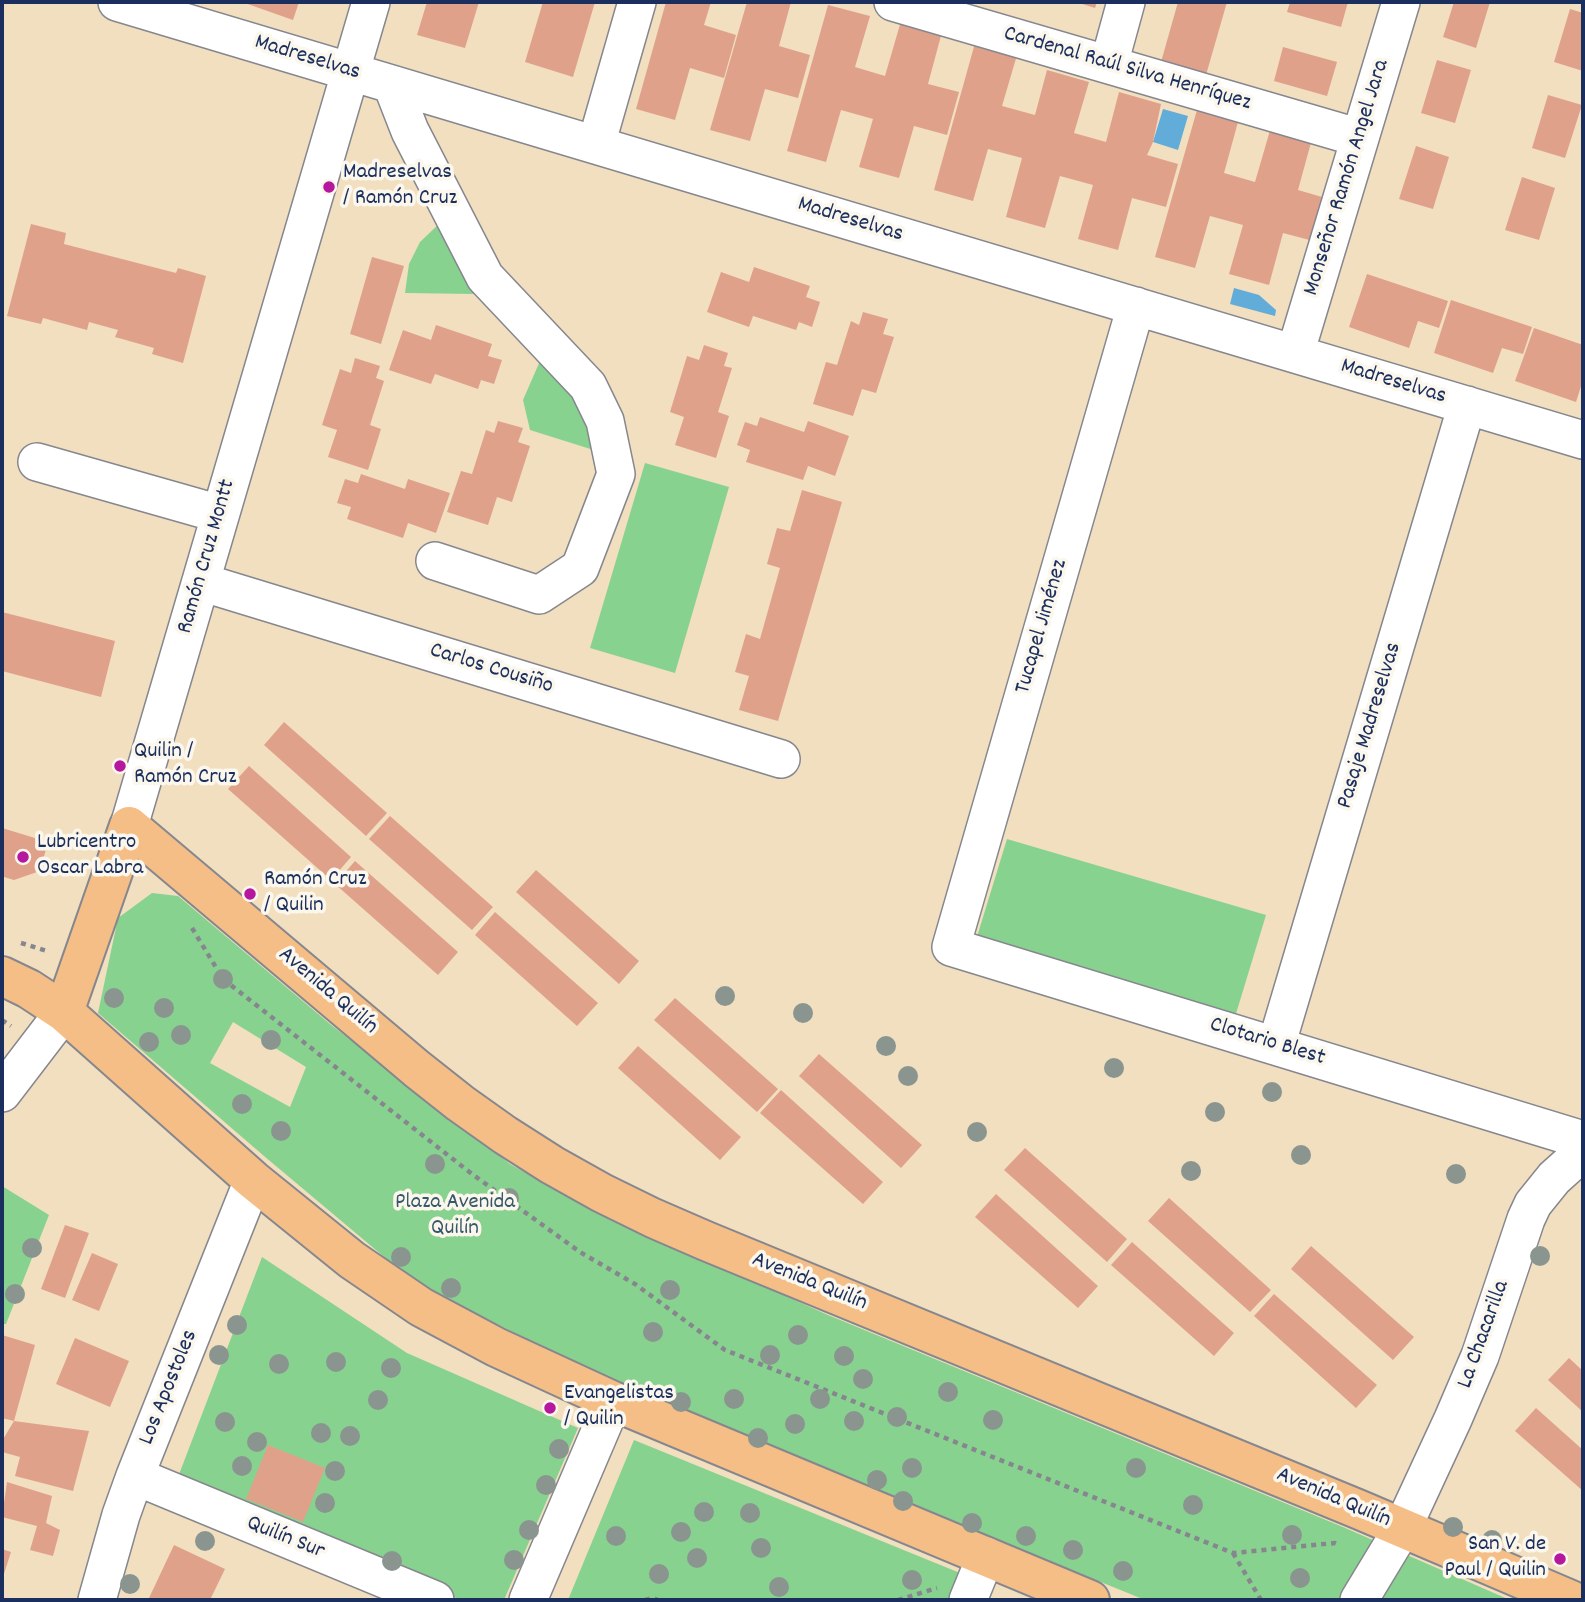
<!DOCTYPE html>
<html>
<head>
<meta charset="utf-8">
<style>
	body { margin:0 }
	#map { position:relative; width:1585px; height:1602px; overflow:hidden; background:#f1dfbf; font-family:Dekko,sans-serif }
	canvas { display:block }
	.frame { position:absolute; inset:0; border:4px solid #1b2f5e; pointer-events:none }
</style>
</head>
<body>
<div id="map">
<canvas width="1585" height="1602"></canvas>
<div class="frame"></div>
</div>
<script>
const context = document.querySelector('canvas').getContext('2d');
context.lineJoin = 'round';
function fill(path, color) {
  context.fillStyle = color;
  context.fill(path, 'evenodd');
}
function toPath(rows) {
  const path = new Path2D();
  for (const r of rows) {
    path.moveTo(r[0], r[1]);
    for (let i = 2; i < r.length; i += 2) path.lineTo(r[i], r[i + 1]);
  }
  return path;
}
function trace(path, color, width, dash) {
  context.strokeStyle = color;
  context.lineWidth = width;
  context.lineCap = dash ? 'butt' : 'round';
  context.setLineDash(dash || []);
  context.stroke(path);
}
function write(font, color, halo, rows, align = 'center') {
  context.font = font + ' Dekko,sans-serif';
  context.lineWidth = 7;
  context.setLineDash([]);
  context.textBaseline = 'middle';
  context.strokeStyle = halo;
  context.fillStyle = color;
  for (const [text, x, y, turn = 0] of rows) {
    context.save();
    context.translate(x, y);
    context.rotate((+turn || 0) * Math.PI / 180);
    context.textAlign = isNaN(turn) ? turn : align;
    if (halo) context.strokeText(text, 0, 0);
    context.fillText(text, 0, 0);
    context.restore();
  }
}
fill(toPath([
	[441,222,475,294,405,293,409,264,420,242],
	[540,361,560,370,600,452,530,430,523,400],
	[645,463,729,487,675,673,590,648],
	[1007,839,1266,915,1235,1017,976,940],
	[152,893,178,896,330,1024,510,1164,581,1204,828,1315,1343,1527,1510,1600,1145,1600,619,1386,414,1282,264,1156,98,1013,118,918],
	[233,1022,306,1067,290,1107,210,1063],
	[2,1186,49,1215,6,1324,2,1324],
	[262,1257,407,1353,578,1428,504,1600,461,1600,178,1477],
	[634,1440,960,1573,948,1600,568,1600]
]), '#88d28f');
fill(toPath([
	[1163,109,1188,116,1178,150,1153,142],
	[1234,288,1259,295,1276,310,1275,316,1230,304]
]), '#62acda');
fill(toPath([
	[242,2,299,2,293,20],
	[427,2,479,2,465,48,417,35],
	[543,2,595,2,573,77,525,62],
	[666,2,711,2,704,25,736,35,724,78,690,68,675,120,636,109],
	[747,2,791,2,779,46,810,55,798,98,765,89,750,141,710,130],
	[1076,2,1097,2,1095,8],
	[1178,2,1227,2,1206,75,1161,62],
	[1290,2,1348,2,1341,27,1287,12],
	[1454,2,1490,2,1476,48,1443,37],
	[828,5,870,16,855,67,885,76,901,21,942,32,928,84,959,92,947,135,914,126,899,178,859,167,873,119,841,110,826,162,787,151],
	[1570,9,1583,13,1583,71,1554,62],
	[975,43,1017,55,1002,106,1035,115,1047,70,1089,82,1074,133,1106,142,1119,92,1161,104,1153,142,1147,155,1178,164,1166,207,1132,198,1118,250,1078,239,1093,185,1060,176,1045,228,1006,217,1022,158,988,149,973,201,934,190],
	[1283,47,1337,62,1327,96,1274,81],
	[1437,60,1471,70,1455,123,1421,113],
	[1548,95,1582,105,1565,158,1532,148],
	[1197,110,1238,122,1224,173,1255,182,1271,127,1312,139,1298,190,1329,199,1317,242,1283,233,1269,285,1229,274,1243,225,1210,216,1195,268,1155,257],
	[1416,146,1449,157,1433,209,1399,199],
	[1522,177,1555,188,1539,240,1505,230],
	[31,224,66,233,64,244,176,273,178,268,206,276,183,363,152,354,154,348,115,337,118,330,89,322,87,330,43,318,41,324,7,316],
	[372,257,404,266,381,344,350,334],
	[754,267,810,286,806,297,820,302,812,327,799,322,796,330,753,316,749,327,707,312,721,272,749,282],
	[1367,274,1448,301,1439,328,1418,321,1409,348,1349,327],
	[1451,300,1532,327,1523,354,1502,348,1493,373,1434,353],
	[863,312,888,319,883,334,894,337,876,393,862,389,853,416,813,404,826,362,837,365,851,321,859,325],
	[436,325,492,344,488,356,502,360,494,384,481,380,478,389,435,374,431,384,389,370,403,330,431,340],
	[1534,328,1583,345,1583,380,1576,402,1515,381],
	[704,345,728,353,724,366,732,368,718,412,729,416,716,458,675,445,684,417,670,412,687,356,699,360],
	[355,358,380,366,376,378,384,381,370,425,381,429,368,470,328,457,337,430,322,425,340,369,351,373],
	[760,417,804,432,808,421,849,436,835,476,808,466,803,480,746,462,750,450,737,445,745,422,757,426],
	[498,421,523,428,518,442,530,446,512,502,497,497,488,525,447,512,461,471,472,474,486,430,494,433],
	[361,474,405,489,408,479,450,493,436,533,408,523,403,538,347,519,351,507,337,503,345,479,358,483],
	[802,490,842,502,778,721,739,710,749,676,735,672,746,634,760,639,780,568,767,564,777,528,790,531],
	[2,612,115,641,101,697,2,671],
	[284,722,387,813,366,836,264,745],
	[249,766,351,857,331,880,228,789],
	[390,816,493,907,472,930,369,839],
	[2,828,48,842,40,871,14,880,4,877,2,881],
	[355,861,458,952,438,975,335,884],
	[536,870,639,961,619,984,516,892],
	[495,912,598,1003,577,1026,475,935],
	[675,998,778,1089,757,1112,654,1020],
	[638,1046,741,1137,720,1160,618,1068],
	[819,1054,922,1145,901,1168,799,1076],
	[781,1090,883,1182,863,1204,760,1113],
	[1025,1148,1127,1239,1107,1262,1004,1170],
	[996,1194,1098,1286,1078,1308,975,1217],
	[1169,1198,1271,1290,1250,1312,1148,1221],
	[65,1225,89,1233,65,1298,41,1289],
	[1132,1242,1234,1333,1214,1356,1111,1265],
	[1311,1246,1414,1337,1393,1360,1291,1269],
	[92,1253,118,1264,99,1311,72,1300],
	[1274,1294,1377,1385,1356,1408,1254,1316],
	[2,1335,35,1345,14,1421,2,1418],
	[75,1338,129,1361,110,1407,56,1384],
	[1569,1358,1583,1371,1583,1412,1548,1380],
	[1536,1408,1583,1450,1583,1491,1515,1431],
	[14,1421,89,1431,73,1491,15,1476,20,1457,2,1452,2,1441],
	[268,1445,325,1468,303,1522,246,1499],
	[7,1482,52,1496,46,1523,60,1530,53,1556,30,1550,37,1526,2,1517],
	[174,1545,225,1569,210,1600,154,1600,149,1598],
	[2,1549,11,1552,2,1580]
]), '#e0a18b');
const minor = toPath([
	[117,2,1583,440],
	[893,2,1360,138],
	[1109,64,1126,2],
	[392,85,410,131,485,277,588,386,605,421,616,474,580,568,539,595,435,561],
	[596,145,637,2],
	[1136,306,951,947,1583,1140],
	[1295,354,1401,2],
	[37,462,220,514],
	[201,582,781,759],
	[129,826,371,2],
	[1276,1046,1467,405],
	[2,1093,64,1012],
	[135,1476,435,1600],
	[97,1600,121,1515,135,1476,253,1180],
	[528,1600,613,1401],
	[968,1600,986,1556],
	[1359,1600,1402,1529,1453,1419,1480,1356,1526,1219,1533,1204,1554,1178,1583,1152]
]);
const major = toPath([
	[2,976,29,989,64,1012,253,1180,352,1260,421,1307,496,1347,613,1401,1090,1600],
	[64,1012,129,826,417,1069,460,1103,505,1135,552,1165,602,1193,653,1218,706,1241,1360,1510,1571,1600]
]);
trace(minor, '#86878e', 40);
trace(major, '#86878e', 42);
trace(toPath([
	[192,928,223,979,472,1174,580,1252,635,1284,725,1350,1233,1553,1335,1543,1340,1545],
	[21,943,47,951,45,953],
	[2,1020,11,1026],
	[1233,1553,1261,1600],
	[645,1600,653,1598,658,1600],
	[898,1600,937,1588]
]), '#86878e', 4.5, [5, 5]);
trace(minor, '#fff', 37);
trace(major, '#f6be87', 38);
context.fillStyle = '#8a9590';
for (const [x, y] of [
	[223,979],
	[725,996],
	[114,998],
	[164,1008],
	[803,1013],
	[181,1035],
	[271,1040],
	[149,1042],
	[886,1046],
	[1114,1068],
	[908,1076],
	[1272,1092],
	[242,1104],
	[1215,1112],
	[281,1131],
	[977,1132],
	[1301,1155],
	[435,1164],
	[1191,1171],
	[1456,1174],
	[509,1198],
	[32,1248],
	[1540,1256],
	[401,1257],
	[451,1288],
	[670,1290],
	[15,1294],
	[237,1325],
	[653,1332],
	[798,1335],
	[219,1355],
	[770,1355],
	[844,1356],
	[336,1362],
	[279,1364],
	[391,1368],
	[863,1379],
	[948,1392],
	[734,1399],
	[820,1399],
	[378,1400],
	[681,1402],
	[897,1417],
	[993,1420],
	[854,1421],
	[225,1422],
	[795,1424],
	[321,1433],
	[350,1436],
	[758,1438],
	[257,1442],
	[559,1449],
	[242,1466],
	[912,1468],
	[1136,1468],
	[335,1471],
	[877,1480],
	[546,1485],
	[903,1501],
	[325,1503],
	[1193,1505],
	[704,1512],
	[750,1513],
	[972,1523],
	[1453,1527],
	[529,1530],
	[681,1532],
	[1292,1535],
	[616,1536],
	[1026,1536],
	[1492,1540],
	[205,1541],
	[761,1548],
	[1073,1550],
	[697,1558],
	[514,1560],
	[392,1561],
	[1123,1571],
	[659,1574],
	[1300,1578],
	[912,1580],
	[130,1584],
	[779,1587]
]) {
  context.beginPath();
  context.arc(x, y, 10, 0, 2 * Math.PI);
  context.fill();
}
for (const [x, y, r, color] of [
	[329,187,7,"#b5179e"],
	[120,766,7,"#b5179e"],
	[23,857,7,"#b5179e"],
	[250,894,7,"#b5179e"],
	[550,1408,7,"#b5179e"],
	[1560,1559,7,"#b5179e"]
]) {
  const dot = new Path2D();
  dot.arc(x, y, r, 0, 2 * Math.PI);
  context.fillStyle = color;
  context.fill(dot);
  trace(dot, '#fbf7ec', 2.5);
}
write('23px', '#1b2f5e', '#fbf7ec', [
	["Madreselvas",307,59,17],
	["Cardenal Raúl Silva Henríquez",1127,70,16],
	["Monseñor Ramón Angel Jara",1348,178,-73],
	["Madreselvas",850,221,17],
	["Madreselvas",1393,383,17],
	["Ramón Cruz Montt",208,557,-74],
	["Tucapel Jiménez",1043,627,-74],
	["Carlos Cousiño",491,670,17],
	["Pasaje Madreselvas",1371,726,-73],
	["Avenida Quilín",327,992,40],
	["Clotario Blest",1267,1043,17],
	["Avenida Quilín",809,1283,22],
	["La Chacarilla",1485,1335,-70],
	["Los Apostoles",170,1388,-68],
	["Avenida Quilín",1333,1499,23],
	["Quilín Sur",285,1539,22]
]);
write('23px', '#1b2f5e', '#fbf7ec', [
	["Madreselvas",343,174],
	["/ Ramón Cruz",343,200],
	["Quilin /",134,753],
	["Ramón Cruz",134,779],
	["Lubricentro",37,844],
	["Oscar Labra",37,870],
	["Ramón Cruz",264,881],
	["/ Quilin",264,907],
	["Evangelistas",564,1395],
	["/ Quilin",564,1421],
	["San V. de",1546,1546,"right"],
	["Paul / Quilin",1546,1572,"right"]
], 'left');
write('23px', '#36586a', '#fbf7ec', [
	["Plaza Avenida",455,1204],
	["Quilín",455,1230]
]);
</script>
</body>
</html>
